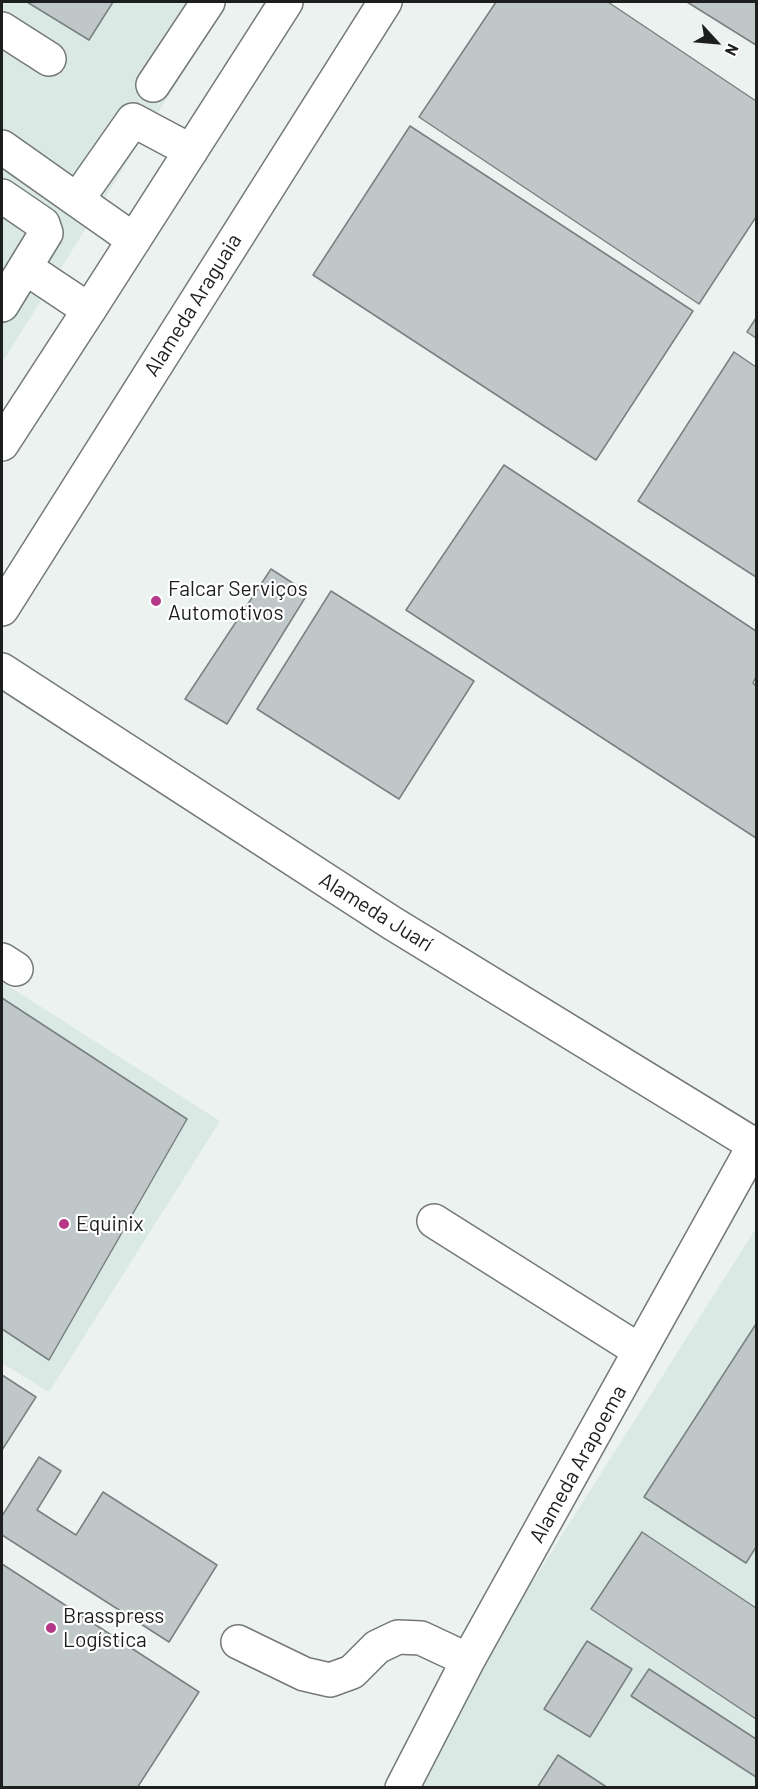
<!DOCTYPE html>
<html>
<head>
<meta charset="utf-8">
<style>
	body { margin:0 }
	#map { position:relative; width:758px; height:1789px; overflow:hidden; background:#ecf2f0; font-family:Barlow,sans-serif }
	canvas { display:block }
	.frame { position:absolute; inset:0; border:3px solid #1d1f1f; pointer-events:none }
	.north { position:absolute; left:686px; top:12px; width:60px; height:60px; -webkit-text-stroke:4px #fff; paint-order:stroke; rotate:116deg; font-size:16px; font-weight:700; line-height:24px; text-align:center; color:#1d1f1f }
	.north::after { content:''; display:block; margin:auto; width:21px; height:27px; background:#1d1f1f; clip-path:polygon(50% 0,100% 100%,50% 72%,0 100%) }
</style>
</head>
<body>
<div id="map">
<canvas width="758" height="1789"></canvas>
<div class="frame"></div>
<div class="north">N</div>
</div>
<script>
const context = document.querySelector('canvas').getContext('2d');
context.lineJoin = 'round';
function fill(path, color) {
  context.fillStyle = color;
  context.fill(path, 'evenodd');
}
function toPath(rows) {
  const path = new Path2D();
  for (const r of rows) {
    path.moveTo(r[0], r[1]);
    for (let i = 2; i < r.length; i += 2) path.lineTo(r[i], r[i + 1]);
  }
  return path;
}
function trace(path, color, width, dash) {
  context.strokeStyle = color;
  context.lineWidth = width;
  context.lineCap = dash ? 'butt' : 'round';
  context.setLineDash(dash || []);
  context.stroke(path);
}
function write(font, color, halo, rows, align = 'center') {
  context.font = font + ' Barlow,sans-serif';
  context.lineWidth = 4.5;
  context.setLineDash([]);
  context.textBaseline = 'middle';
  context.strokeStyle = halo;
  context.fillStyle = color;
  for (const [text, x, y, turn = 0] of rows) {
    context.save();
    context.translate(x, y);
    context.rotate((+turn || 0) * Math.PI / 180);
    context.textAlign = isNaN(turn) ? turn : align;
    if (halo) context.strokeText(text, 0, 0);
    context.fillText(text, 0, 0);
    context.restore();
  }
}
fill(toPath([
	[2,2,227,2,2,363],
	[2,982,220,1121,49,1392,2,1363],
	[756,1228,756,1787,403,1787]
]), '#dae9e3');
const building = toPath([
	[27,2,113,2,89,40,27,2],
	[496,2,608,2,756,101,756,217,699,304,419,117,496,2],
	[687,2,756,2,756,45,687,2],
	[410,126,693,311,596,460,313,275,410,126],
	[756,318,756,338,747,332,756,318],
	[734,352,756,367,756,577,638,501,734,352],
	[504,465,756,631,756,677,753,683,756,686,756,838,406,610,504,465],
	[271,569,308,593,227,724,185,699,271,569],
	[331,591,474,681,399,799,257,709,331,591],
	[2,998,187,1119,49,1360,2,1329,2,998],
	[756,1324,756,1547,746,1563,644,1497,756,1324],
	[2,1375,36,1397,2,1450,2,1375],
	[39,1457,61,1471,37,1510,76,1535,103,1492,217,1565,169,1642,2,1535,2,1516,39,1457],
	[642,1532,756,1608,756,1719,591,1609,642,1532],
	[2,1564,199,1692,137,1788,2,1788,2,1564],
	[587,1641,632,1669,590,1737,544,1709,587,1641],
	[649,1669,756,1739,756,1777,631,1696,649,1669],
	[558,1755,608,1788,537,1788,558,1755]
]);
fill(building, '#c0c7c8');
trace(building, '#798080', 1.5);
const minor = toPath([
	[2,29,49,59],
	[153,85,208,2],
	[2,147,77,200],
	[2,196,43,224,46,233,2,305],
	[134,240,77,200,133,120,191,151],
	[26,268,89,310],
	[2,444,89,310,286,2],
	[2,609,385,2],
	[2,670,392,923,756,1146],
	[2,960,16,969],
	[434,1221,640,1351],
	[238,1642,304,1674,330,1680,352,1672,377,1647,398,1637,421,1638,468,1660],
	[402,1788,468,1660,756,1142]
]);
trace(minor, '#747977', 36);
trace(minor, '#fff', 33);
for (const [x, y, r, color] of [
	[156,601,6,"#b53888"],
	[64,1224,6,"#b53888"],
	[51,1628,6,"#b53888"]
]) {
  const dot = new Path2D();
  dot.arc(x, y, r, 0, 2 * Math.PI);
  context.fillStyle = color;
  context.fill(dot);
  trace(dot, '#fff', 2);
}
write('21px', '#1d1f1f', '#fff', [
	["Alameda Araguaia",193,305,-58],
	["Alameda Juarí",376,912,32],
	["Alameda Arapoema",578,1464,-61]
]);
write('21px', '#1d1f1f', '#fff', [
	["Falcar Serviços",168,589],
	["Automotivos",168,613],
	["Equinix",76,1224],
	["Brasspress",63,1616],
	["Logística",63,1640]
], 'left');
</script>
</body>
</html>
